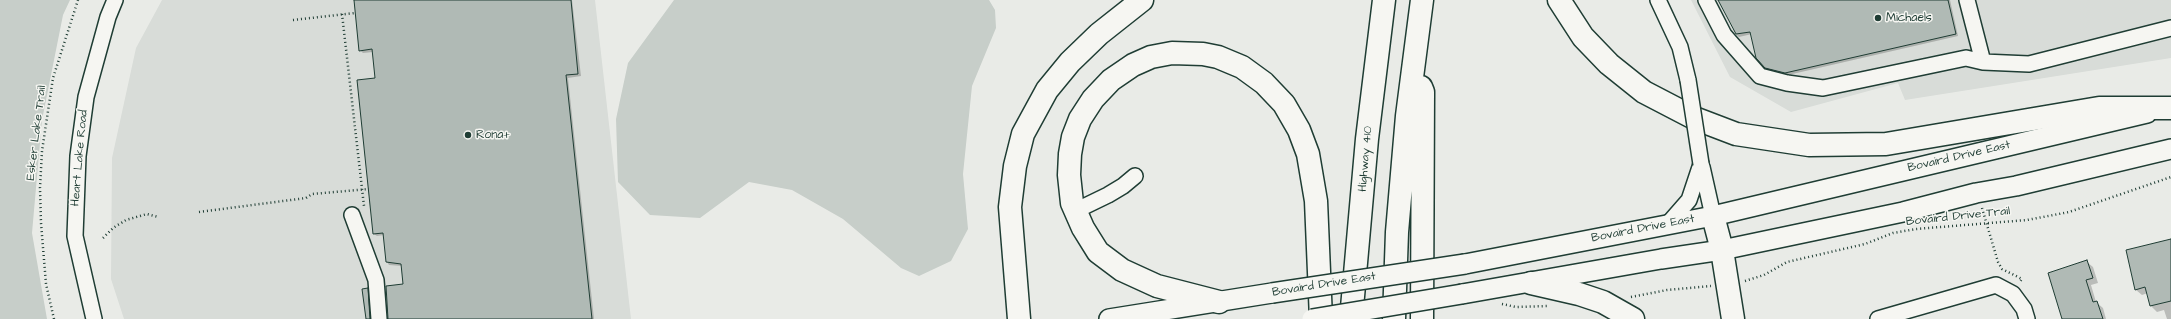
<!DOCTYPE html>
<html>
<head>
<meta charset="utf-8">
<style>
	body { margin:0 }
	canvas { display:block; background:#e9ebe7 }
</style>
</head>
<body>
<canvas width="2171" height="319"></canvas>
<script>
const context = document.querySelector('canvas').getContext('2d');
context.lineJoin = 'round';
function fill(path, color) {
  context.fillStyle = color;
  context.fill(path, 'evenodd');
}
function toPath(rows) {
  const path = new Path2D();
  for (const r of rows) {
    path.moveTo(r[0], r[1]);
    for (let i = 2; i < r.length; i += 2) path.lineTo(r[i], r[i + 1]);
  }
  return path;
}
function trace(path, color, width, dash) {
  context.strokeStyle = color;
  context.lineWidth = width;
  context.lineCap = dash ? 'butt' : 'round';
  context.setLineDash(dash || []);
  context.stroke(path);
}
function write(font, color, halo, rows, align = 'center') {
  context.font = font + ' "Architects Daughter",sans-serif';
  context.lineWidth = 3;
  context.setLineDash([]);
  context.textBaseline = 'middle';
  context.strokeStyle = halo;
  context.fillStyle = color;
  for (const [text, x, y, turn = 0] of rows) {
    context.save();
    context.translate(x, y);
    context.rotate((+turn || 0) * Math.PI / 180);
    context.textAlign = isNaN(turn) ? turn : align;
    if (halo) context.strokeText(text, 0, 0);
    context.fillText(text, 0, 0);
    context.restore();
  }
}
fill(toPath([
	[162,0,595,0,631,319,124,319,111,279,112,158,136,48],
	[1691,0,2171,0,2171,58,1905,100,1898,83,1791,112,1730,77]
]), '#d8dcd8');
fill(toPath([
	[0,0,70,0,63,15,42,120,32,233,47,319,0,319],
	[674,0,989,0,995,10,996,28,972,86,963,174,968,229,951,261,919,276,901,268,843,219,792,190,749,182,700,218,650,215,618,182,616,119,628,63]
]), '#c7cec9');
fill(toPath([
	[355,0,572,0,581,76,568,78,594,319,389,319,404,285,402,266,389,265,387,262,384,235,377,236,374,234,376,79,373,52,363,53,360,50],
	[1719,0,1950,0,1958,36,1788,75,1769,70,1766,67,1752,34,1739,37,1736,34],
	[2171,240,2171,319,2167,319,2164,310,2157,312,2151,306,2148,293,2142,295,2136,290,2127,251],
	[2087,262,2093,267,2098,283,2091,285,2096,302,2103,308,2106,319,2062,319],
	[367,289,370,292,373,319,367,319]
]), '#0003');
const building = toPath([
	[354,0,571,0,578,74,566,75,592,319,388,319,386,286,403,284,401,264,386,262,383,233,373,234,357,80,375,78,372,49,359,51,354,0],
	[1718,0,1948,0,1956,34,1785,73,1765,68,1756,58,1750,32,1736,34,1718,0],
	[2171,239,2171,301,2150,306,2145,287,2135,290,2126,250,2171,239],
	[2087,260,2093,278,2086,280,2093,302,2097,301,2103,319,2062,319,2048,273,2087,260],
	[368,288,370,319,366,319,362,289,368,288]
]);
fill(building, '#b0bab5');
trace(building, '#1f3d34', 1);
const minor = toPath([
	[1658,0,1680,47,1688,80],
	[1706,0,1724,35,1760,76,1787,83,1823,88,1966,58,1983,62],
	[1967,0,1983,62,2029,64,2171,28],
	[1702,167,1713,216],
	[1075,211,1108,195,1123,186,1135,176],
	[352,215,376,280,379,319],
	[1668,224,1689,200,1701,164],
	[94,319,75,236,78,156,86,97,108,17,115,0],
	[1878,319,1996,285,2013,294,2024,309,2027,319]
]);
const major = toPath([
	[1465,264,1713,216,2147,113],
	[1462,294,1661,259,1722,250,1903,212,1976,193,2016,186,2171,149],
	[1109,319,1272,293]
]);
const highway = toPath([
	[1559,0,1583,37,1609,64,1644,92,1694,118,1736,134,1809,145,1886,144,2099,108,2170,108],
	[1421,87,1423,92,1422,319],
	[1713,216,1722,250,1733,319],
	[1531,283,1579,294,1603,302,1633,319],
	[1219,302,1157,286,1122,270,1098,252,1083,228,1072,203,1069,175,1070,154,1073,137,1080,119,1093,99,1111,80,1133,65,1151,57,1172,53,1203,54,1218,57,1242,67,1264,83,1284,104,1299,130,1308,154,1316,201,1321,319],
	[1019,319,1010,207,1015,166,1023,134,1047,90,1070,62,1099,34,1142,0],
	[1351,319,1367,139,1384,0],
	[1394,319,1397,232,1407,116,1422,0]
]);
trace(minor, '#1f3d34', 18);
trace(major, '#1f3d34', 22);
trace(highway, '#1f3d34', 25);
trace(toPath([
	[342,14,364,206],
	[293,20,355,13],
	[1982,208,1998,262,2002,269,2022,279,2019,283],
	[199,212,306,198,312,194,369,189],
	[103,238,113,228,126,220,147,214,158,217],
	[1745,281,1764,275,1787,262,1865,244,1893,233,1916,229,2027,220,2069,212,2171,177],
	[1631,297,1667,290,1711,286],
	[1502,304,1516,307,1547,306],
	[54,319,46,284,41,223,40,188,42,151,53,78,78,0]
]), '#1f3d34', 2.5, [1, 3]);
trace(minor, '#f6f6f2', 15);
trace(major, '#f6f6f2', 19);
trace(highway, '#f6f6f2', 22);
const minorBridge = toPath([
	[1688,80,1701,164]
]);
const majorBridge = toPath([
	[1272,293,1465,264],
	[1312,319,1462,294]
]);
trace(minorBridge, '#1f3d34', 18, []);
trace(majorBridge, '#1f3d34', 22, []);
trace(minorBridge, '#f6f6f2', 15);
trace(majorBridge, '#f6f6f2', 19);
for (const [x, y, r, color] of [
	[1878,18,4,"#1f3d34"],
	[468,135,4,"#1f3d34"]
]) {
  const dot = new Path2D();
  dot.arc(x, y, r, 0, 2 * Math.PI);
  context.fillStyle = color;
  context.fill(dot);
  trace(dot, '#f6f6f2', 1.5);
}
write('12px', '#1f3d34', '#f6f6f2', [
	["Michaels",1886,18],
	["Rona+",476,135]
], 'left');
write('12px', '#1f3d34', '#f6f6f2', [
	["Esker Lake Trail",37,133,-83],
	["Bovaird Drive East",1959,157,-13],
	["Heart Lake Road",80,158,-85],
	["Highway 410",1366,159,-85],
	["Bovaird Drive Trail",1958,217,-6],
	["Bovaird Drive East",1643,229,-11],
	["Bovaird Drive East",1324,285,-9]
]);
</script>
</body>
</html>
